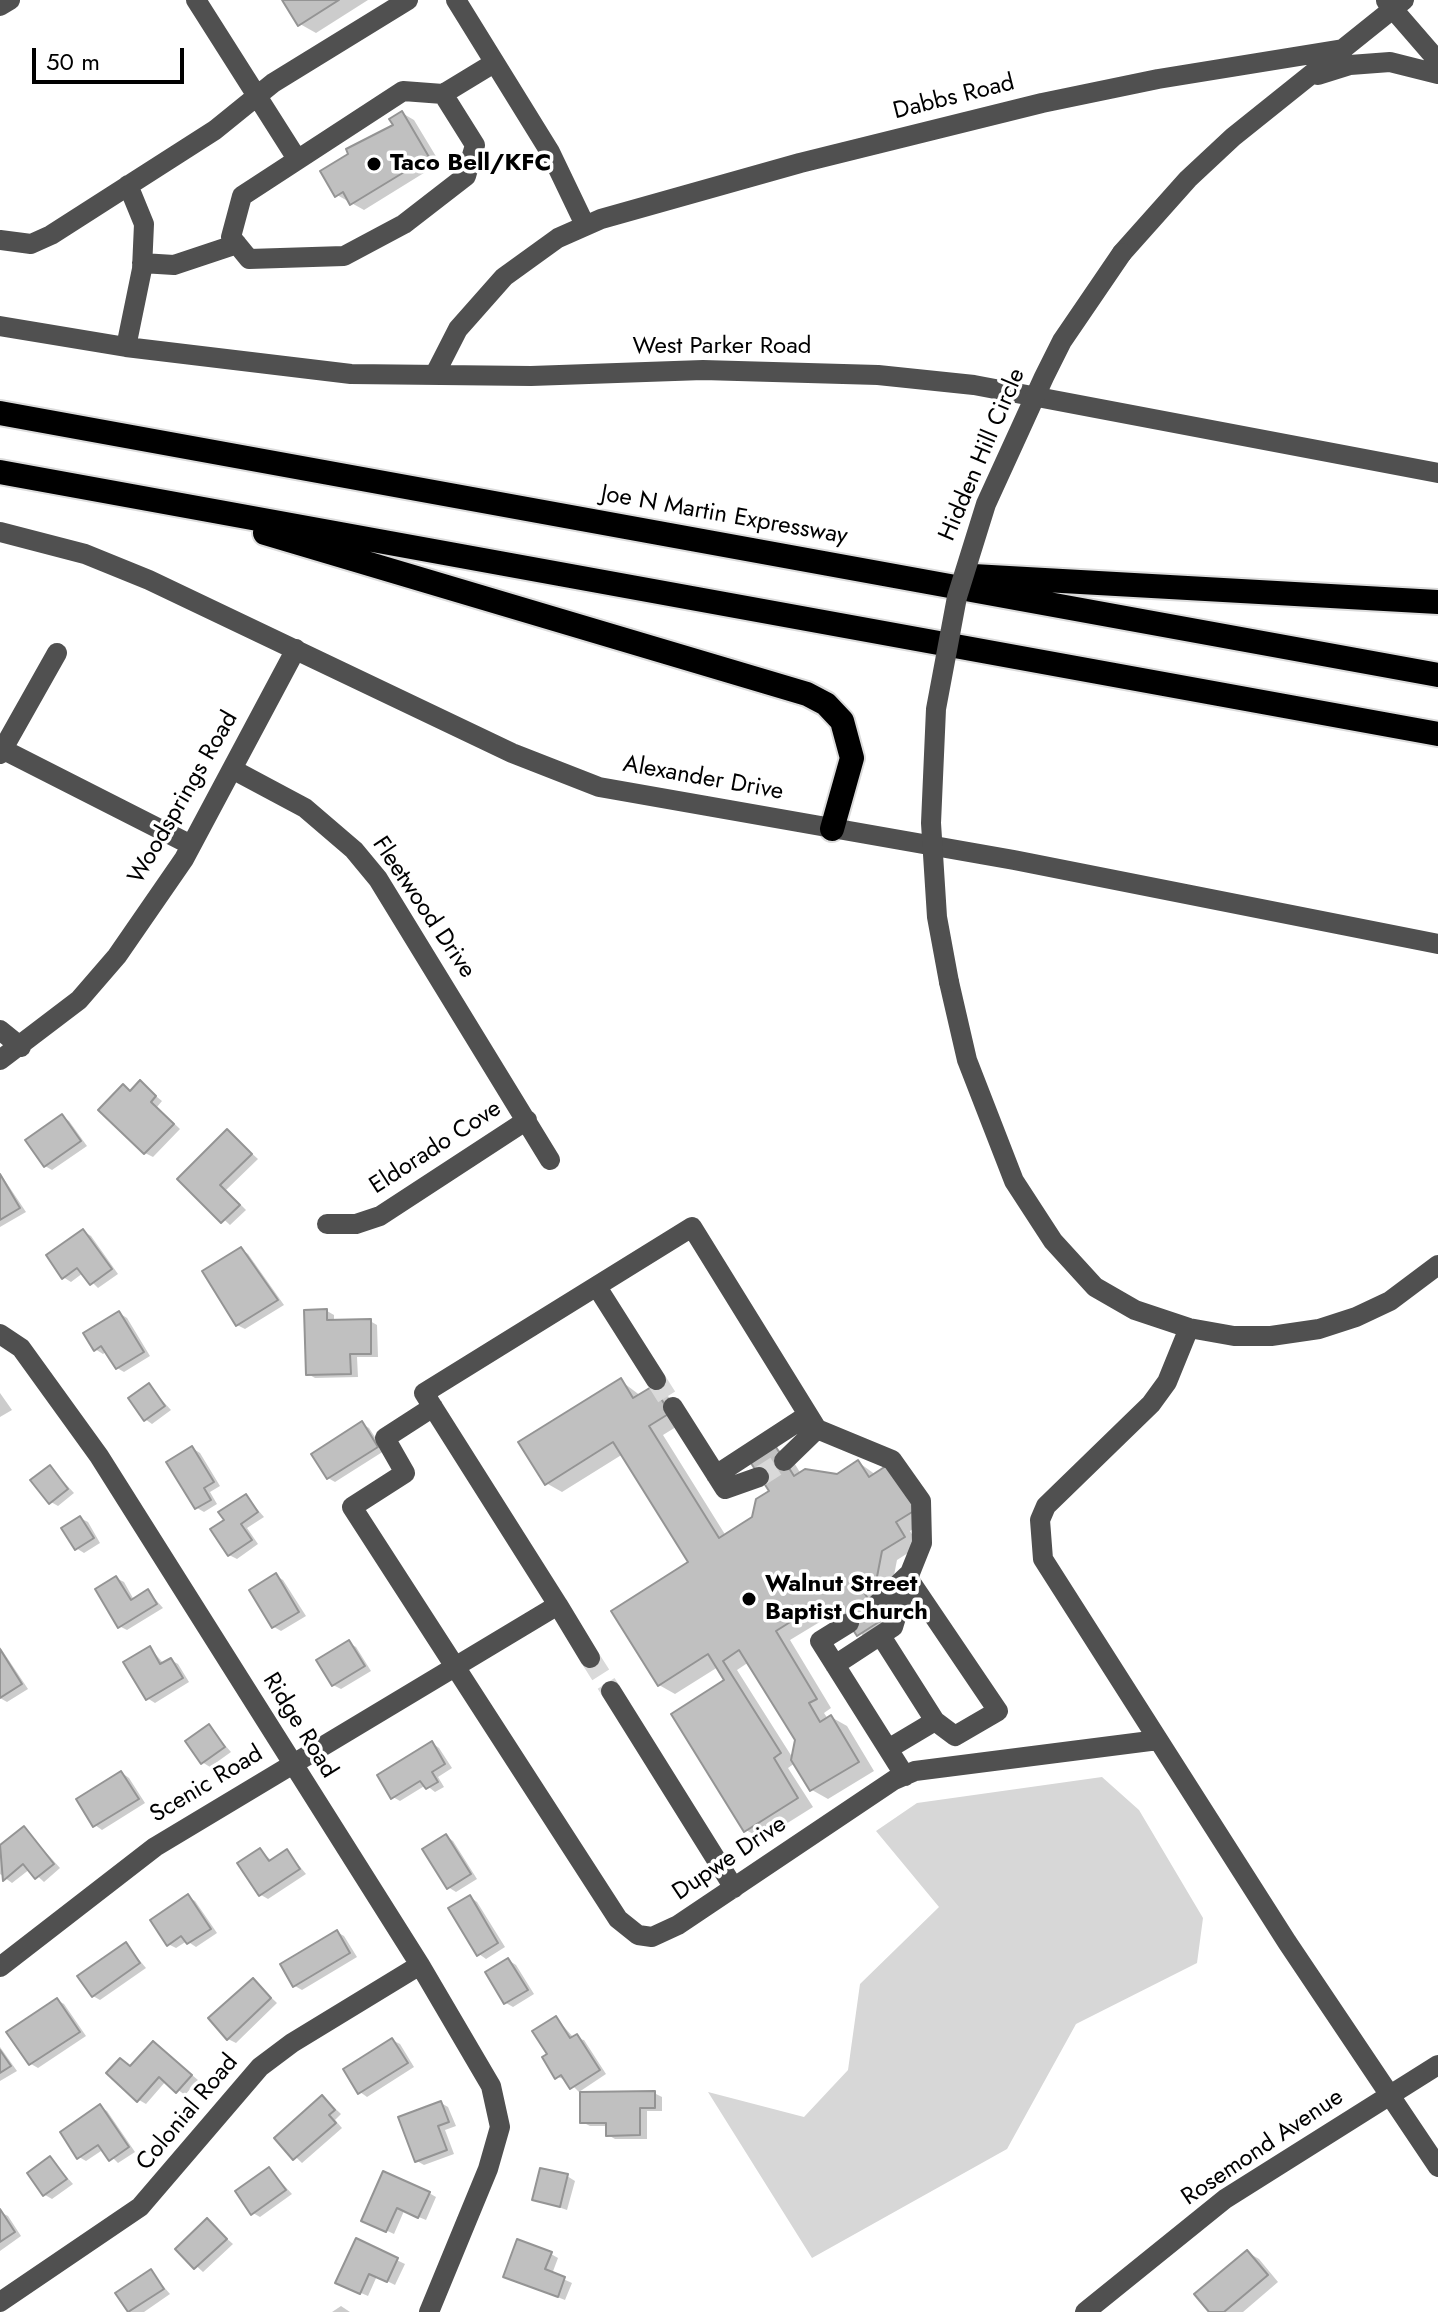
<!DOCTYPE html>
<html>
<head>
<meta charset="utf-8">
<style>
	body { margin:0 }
	#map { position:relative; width:1438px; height:2312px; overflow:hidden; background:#fff; font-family:Jost,sans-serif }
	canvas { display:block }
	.scale { position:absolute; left:32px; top:48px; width:152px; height:36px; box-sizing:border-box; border:4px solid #000; border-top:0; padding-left:10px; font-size:24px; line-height:28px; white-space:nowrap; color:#000; -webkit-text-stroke:6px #fff; paint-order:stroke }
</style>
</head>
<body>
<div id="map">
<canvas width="1438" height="2312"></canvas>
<div class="scale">50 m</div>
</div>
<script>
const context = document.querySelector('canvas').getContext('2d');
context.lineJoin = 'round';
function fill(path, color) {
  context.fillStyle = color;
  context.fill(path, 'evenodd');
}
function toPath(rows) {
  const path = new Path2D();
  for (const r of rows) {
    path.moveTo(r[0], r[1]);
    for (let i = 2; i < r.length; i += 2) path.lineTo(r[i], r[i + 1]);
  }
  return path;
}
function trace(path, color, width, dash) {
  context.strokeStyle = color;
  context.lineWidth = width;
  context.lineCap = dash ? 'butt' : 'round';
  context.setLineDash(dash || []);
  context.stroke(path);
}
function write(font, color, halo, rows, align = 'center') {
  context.font = font + ' Jost,sans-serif';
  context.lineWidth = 7;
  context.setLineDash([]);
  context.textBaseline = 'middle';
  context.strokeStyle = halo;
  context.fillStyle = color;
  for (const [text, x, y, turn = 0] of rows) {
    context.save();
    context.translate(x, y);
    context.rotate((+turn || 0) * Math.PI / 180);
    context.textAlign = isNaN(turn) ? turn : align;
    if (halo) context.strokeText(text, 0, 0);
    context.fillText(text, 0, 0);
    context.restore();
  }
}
fill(toPath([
	[1102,1777,1139,1810,1203,1918,1197,1963,1076,2024,1007,2149,812,2258,708,2092,804,2117,848,2070,860,1984,939,1907,876,1831,917,1803]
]), '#d7d7d7');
fill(toPath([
	[285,0,368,0,316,33,300,24],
	[402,113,414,120,440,163,364,210,337,195,396,126],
	[140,1083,162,1101,157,1107,180,1129,153,1157,145,1153,123,1087,130,1091],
	[62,1116,69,1121,87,1146,52,1170,45,1166],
	[227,1131,258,1159,226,1190,246,1210,230,1225,180,1179],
	[0,1173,26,1212,0,1227],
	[83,1231,91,1236,118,1274,98,1288,83,1273,71,1282,63,1277],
	[241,1249,248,1254,284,1305,245,1329,237,1325],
	[327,1311,334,1315,334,1322,370,1321,377,1325,378,1357,357,1357,358,1377,315,1378,308,1374],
	[119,1313,127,1318,150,1356,124,1372,117,1368,107,1351,103,1354,95,1349],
	[621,1381,641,1396,653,1388,669,1397,684,1422,663,1435,726,1536,753,1519,772,1492,774,1447,790,1456,801,1474,837,1476,858,1462,876,1475,905,1476,931,1518,910,1531,919,1546,897,1560,891,1591,877,1600,896,1630,874,1644,845,1621,828,1617,790,1640,831,1708,824,1713,828,1719,831,1717,847,1726,874,1771,828,1799,812,1790,795,1763,788,1768,813,1807,762,1839,746,1830,727,1681,718,1667,675,1694,659,1685,691,1563,623,1454,562,1492,546,1483],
	[749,1662,798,1739,794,1760,737,1670],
	[149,1386,171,1410,152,1424,145,1419],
	[0,1393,12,1410,0,1417],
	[362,1424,369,1428,384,1451,335,1482,328,1478],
	[192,1448,200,1453,220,1486,210,1492,217,1504,204,1512,197,1508],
	[50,1467,74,1493,58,1506,51,1502],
	[246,1496,264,1517,247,1528,258,1544,237,1559,229,1555,226,1521],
	[80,1518,88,1522,100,1543,84,1553,76,1548],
	[276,1576,283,1580,306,1616,281,1631,274,1627],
	[116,1578,124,1582,134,1600,148,1591,163,1608,127,1630,119,1626],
	[349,1643,356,1647,371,1671,341,1689,333,1685],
	[0,1647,28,1689,7,1702,0,1698],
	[150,1648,164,1664,171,1660,178,1664,189,1682,155,1703,147,1698],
	[209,1727,231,1752,210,1767,202,1762],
	[432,1743,439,1748,452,1768,438,1777,444,1787,435,1792,426,1785,400,1801,393,1797],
	[122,1773,129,1778,145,1803,102,1830,95,1825],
	[24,1828,60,1868,44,1882,30,1869,12,1883,0,1874,0,1848],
	[446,1836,453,1841,477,1879,456,1892,448,1887],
	[260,1850,272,1861,287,1851,306,1874,268,1899,261,1895,240,1864],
	[188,1897,195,1901,217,1933,196,1947,187,1941,176,1948,168,1944],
	[470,1897,477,1902,505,1947,486,1959,479,1954],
	[337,1932,344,1936,357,1957,302,1990,295,1986],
	[126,1944,146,1968,100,2000,93,1996],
	[508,1960,516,1965,534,1994,513,2007,506,2003],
	[254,1981,277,2003,236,2043,228,2039],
	[57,2000,64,2004,86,2036,38,2068,31,2064],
	[556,2018,574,2038,584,2040,606,2074,579,2092,567,2080,557,2077,550,2054],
	[392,2040,400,2044,414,2067,367,2097,360,2092],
	[154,2043,198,2080,185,2095,166,2081,146,2104,139,2100,121,2060,131,2068],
	[0,2047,17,2071,0,2081],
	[654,2093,662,2097,662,2111,647,2111,647,2139,615,2139,608,2135,608,2126,590,2126,582,2122],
	[323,2097,341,2114,335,2120,342,2128,302,2163,276,2138],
	[441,2103,448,2107,456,2126,445,2130,454,2154,424,2165,417,2161],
	[100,2107,107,2111,135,2152,118,2163,104,2149,86,2161,79,2157],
	[50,2158,73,2184,52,2199,45,2195],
	[269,2169,292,2194,260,2217,253,2213],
	[567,2176,575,2181,567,2210,535,2199],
	[429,2193,436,2197,426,2220,404,2211,394,2234,364,2220],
	[0,2212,8,2216,21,2236,0,2251],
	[207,2221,233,2244,203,2272,178,2249],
	[357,2241,405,2264,395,2285,377,2276,368,2296,345,2286],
	[1247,2252,1259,2259,1278,2282,1243,2312,1211,2312],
	[551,2254,558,2258,552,2274,572,2283,565,2300,506,2277],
	[151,2272,170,2294,144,2312,130,2312,118,2294],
	[341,2306,350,2312,332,2312]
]), '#0003');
const building = toPath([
	[282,0,339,0,298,26,282,0],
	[402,111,429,157,350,205,343,192,335,197,320,171,348,154,346,149,393,125,389,119,402,111],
	[140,1080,156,1096,151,1102,174,1124,144,1154,98,1110,123,1084,130,1091,140,1080],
	[62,1114,81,1141,44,1167,25,1140,62,1114],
	[227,1129,252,1154,220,1185,240,1205,221,1223,177,1179,227,1129],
	[0,1174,20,1208,0,1220,0,1174],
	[83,1229,112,1269,90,1285,77,1268,62,1279,46,1255,83,1229],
	[241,1247,278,1300,236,1326,202,1271,241,1247],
	[327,1309,327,1320,371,1319,371,1354,350,1354,351,1374,306,1375,304,1310,327,1309],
	[119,1311,144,1352,116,1369,101,1346,94,1351,83,1333,119,1311],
	[621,1378,633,1398,653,1386,670,1413,649,1426,719,1538,752,1517,756,1499,769,1491,749,1460,774,1444,794,1476,805,1469,837,1474,858,1460,869,1477,889,1464,917,1509,896,1522,905,1537,882,1551,876,1582,863,1591,882,1620,857,1636,838,1607,828,1613,811,1609,776,1631,817,1699,809,1703,820,1722,831,1715,859,1762,810,1791,791,1760,795,1740,739,1650,723,1661,781,1753,774,1758,798,1798,744,1832,671,1714,724,1680,708,1654,658,1686,611,1611,688,1562,613,1442,545,1485,518,1442,621,1378],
	[149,1383,165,1406,144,1421,128,1398,149,1383],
	[362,1421,378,1447,327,1479,311,1454,362,1421],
	[192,1446,214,1482,204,1488,211,1500,195,1509,166,1462,192,1446],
	[50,1465,68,1489,49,1504,30,1480,50,1465],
	[246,1494,258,1512,241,1524,252,1540,228,1556,210,1529,224,1520,218,1512,246,1494],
	[80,1516,94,1538,75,1550,61,1528,80,1516],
	[276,1573,299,1612,272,1628,249,1590,276,1573],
	[116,1576,131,1600,148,1589,157,1604,118,1628,95,1589,116,1576],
	[349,1640,365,1666,332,1686,316,1660,349,1640],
	[150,1646,160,1664,171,1658,183,1678,146,1700,123,1662,150,1646],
	[0,1649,22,1684,0,1698,0,1649],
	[209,1724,225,1747,201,1764,185,1741,209,1724],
	[432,1741,445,1764,432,1772,438,1782,426,1789,420,1781,391,1799,377,1775,432,1741],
	[121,1771,139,1799,93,1827,76,1799,121,1771],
	[24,1826,54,1864,35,1879,23,1864,3,1881,0,1845,24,1826],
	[446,1834,471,1874,447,1889,422,1849,446,1834],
	[260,1848,269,1861,287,1849,300,1869,259,1896,237,1863,260,1848],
	[188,1894,211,1929,187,1944,181,1936,167,1946,150,1920,188,1894],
	[470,1895,498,1943,477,1956,448,1908,470,1895],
	[337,1930,350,1953,293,1987,280,1964,337,1930],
	[126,1942,140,1963,92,1997,77,1976,126,1942],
	[508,1958,528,1990,504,2004,485,1972,508,1958],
	[253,1978,271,1998,227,2040,208,2018,253,1978],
	[57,1998,80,2032,29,2065,6,2032,57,1998],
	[556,2016,570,2038,577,2034,600,2070,570,2089,561,2075,555,2079,542,2057,547,2054,532,2031,556,2016],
	[392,2038,408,2063,358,2094,343,2069,392,2038],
	[153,2041,192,2075,176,2093,159,2077,137,2102,106,2073,120,2058,130,2066,153,2041],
	[0,2050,11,2066,0,2073,0,2050],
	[655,2091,655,2108,640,2108,640,2135,606,2136,606,2123,580,2123,580,2092,655,2091],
	[322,2095,335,2110,329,2115,336,2123,293,2160,274,2138,322,2095],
	[441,2101,449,2122,438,2126,447,2150,415,2162,398,2117,441,2101],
	[100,2104,129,2147,109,2161,98,2145,77,2159,60,2132,100,2104],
	[50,2156,67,2179,43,2196,27,2173,50,2156],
	[269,2167,286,2190,251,2215,235,2191,269,2167],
	[540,2168,568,2174,560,2207,532,2200,540,2168],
	[383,2171,430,2192,418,2218,397,2208,386,2232,361,2221,383,2171],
	[0,2209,15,2232,0,2242,0,2209],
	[207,2218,227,2239,194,2269,175,2249,207,2218],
	[356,2238,398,2258,387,2282,369,2274,360,2294,335,2283,356,2238],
	[517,2239,552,2252,545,2269,565,2277,558,2297,503,2277,517,2239],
	[1247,2250,1268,2275,1224,2312,1209,2312,1194,2294,1247,2250],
	[151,2269,164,2289,128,2312,115,2293,151,2269]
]);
fill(building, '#c0c0c0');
trace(building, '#949494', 2);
trace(toPath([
	[656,1380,673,1407],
	[759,1477,784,1461],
	[590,1658,611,1691]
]), '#d9d9d9', 20, [20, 10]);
const highway = toPath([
	[0,413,1438,675],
	[0,472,1438,734],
	[265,533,807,694,826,704,842,721,852,758,832,829],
	[973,576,1438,602]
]);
trace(highway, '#dbdbdb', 28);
trace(toPath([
	[196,0,297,159],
	[456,0,550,152,585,225],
	[1386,1,1438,61],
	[0,6,10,0],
	[1318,75,1350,65,1390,62,1438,74],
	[443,94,475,145,466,176,404,224,344,256,249,259,231,237,242,196,403,91,443,94,494,63],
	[0,240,31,244,51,235,215,130,273,83,408,0],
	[1122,253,1188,179,1233,137,1404,0],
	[142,263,174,265,237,244],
	[0,326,126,347,351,374,531,376,703,370,878,375,974,385,1438,473],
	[126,347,142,269,144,224,128,185],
	[435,374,458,329,504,277,558,238,601,219,800,163,1042,103,1158,79,1343,49],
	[0,532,85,554,149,580,512,753,599,787,1014,860,1438,944],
	[2,749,191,845],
	[0,754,57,653],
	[232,769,305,808,354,850,378,879,550,1160],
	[949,982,967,1060,1014,1181,1053,1241,1095,1287,1135,1310,1189,1328,1234,1336,1271,1336,1319,1329,1356,1317,1390,1301,1438,1265],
	[0,1030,21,1047],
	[0,1060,79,1000,117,956,184,859,296,649],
	[327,1224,356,1224,380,1216,527,1120],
	[597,1287,656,1380],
	[1189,1328,1167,1382,1151,1404,1046,1506,1040,1520,1043,1559,1287,1942,1438,2167],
	[0,1334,21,1348,99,1456,420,1965,491,2086,500,2127,488,2169,429,2312],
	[433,1407,385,1438,405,1473,352,1507,618,1919,638,1935,652,1937,678,1925,894,1780,915,1771,1158,1740],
	[673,1407,725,1489,759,1477],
	[784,1461,817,1429],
	[716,1475,808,1415],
	[558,1605,424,1393,692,1227,817,1429,892,1460,921,1501,922,1543,910,1573,873,1608],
	[849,1623,820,1641,905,1776],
	[881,1636,935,1721],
	[835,1665,893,1627,908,1578],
	[611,1691,734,1888],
	[888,1749,935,1721,955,1736,998,1711,908,1578],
	[0,1967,155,1847,558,1605,590,1658],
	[0,2302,140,2207,260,2067,292,2043,420,1965],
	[1085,2312,1225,2199,1438,2065]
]), '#505050', 20);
trace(highway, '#000', 24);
trace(toPath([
	[949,982,937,917,931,823,936,709,957,597,986,504,1044,377,1062,341,1122,253]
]), '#505050', 20);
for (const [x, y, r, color] of [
	[374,164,8,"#000"],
	[749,1599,8,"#000"]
]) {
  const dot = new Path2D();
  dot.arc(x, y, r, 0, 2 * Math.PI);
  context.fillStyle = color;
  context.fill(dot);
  trace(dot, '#fff', 3);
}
write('24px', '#000', '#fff', [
	["Dabbs Road",954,98,-14],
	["West Parker Road",722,347],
	["Hidden Hill Circle",983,455,-67],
	["Joe N Martin Expressway",724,516,10],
	["Alexander Drive",703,779,10],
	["Woodsprings Road",184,798,-60],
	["Fleetwood Drive",423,908,56],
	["Eldorado Cove",436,1148,-33],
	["Ridge Road",299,1726,58],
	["Scenic Road",207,1785,-31],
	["Dupwe Drive",730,1859,-34],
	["Colonial Road",188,2113,-50],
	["Rosemond Avenue",1263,2148,-34]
]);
write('bold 24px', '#000', '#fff', [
	["Taco Bell/KFC",390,164],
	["Walnut Street",765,1585],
	["Baptist Church",765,1613]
], 'left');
</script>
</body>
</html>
